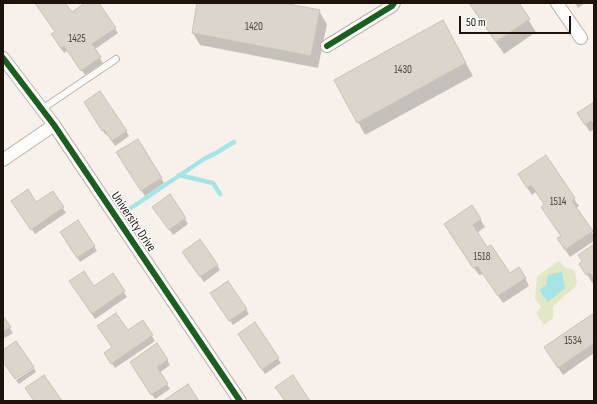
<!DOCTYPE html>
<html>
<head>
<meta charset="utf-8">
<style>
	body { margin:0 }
	#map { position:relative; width:597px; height:404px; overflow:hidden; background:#f8f1eb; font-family:"Sofia Sans Condensed",sans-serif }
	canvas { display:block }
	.frame { position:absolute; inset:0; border:4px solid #1e130a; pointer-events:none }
	.scale { position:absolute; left:459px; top:16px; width:112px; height:18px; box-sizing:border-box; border:2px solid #1e130a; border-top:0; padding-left:5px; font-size:12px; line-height:14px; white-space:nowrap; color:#1e130a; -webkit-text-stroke:3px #fff; paint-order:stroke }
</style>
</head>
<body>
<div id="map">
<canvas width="597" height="404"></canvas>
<div class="frame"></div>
<div class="scale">50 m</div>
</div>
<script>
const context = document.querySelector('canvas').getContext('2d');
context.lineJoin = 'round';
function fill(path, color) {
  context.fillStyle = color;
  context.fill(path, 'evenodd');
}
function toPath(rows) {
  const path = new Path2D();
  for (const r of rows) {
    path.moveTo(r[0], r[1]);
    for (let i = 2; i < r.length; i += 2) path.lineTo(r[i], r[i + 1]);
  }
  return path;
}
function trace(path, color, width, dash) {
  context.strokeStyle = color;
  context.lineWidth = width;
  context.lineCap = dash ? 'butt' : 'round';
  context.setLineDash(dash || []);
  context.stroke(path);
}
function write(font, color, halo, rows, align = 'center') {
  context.font = font + ' "Sofia Sans Condensed",sans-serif';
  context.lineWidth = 3;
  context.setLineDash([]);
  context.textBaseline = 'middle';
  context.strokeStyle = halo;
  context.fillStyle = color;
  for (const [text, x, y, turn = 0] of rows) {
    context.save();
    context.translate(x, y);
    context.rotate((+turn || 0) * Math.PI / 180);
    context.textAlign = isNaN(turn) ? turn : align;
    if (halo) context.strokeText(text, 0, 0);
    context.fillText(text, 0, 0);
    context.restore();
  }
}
fill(toPath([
	[559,261,566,268,572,269,575,272,577,282,575,287,553,306,553,318,544,325,536,313,541,307,535,299,537,276]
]), '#e0e8c6');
fill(toPath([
	[562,272,565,288,548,302,539,290,546,285,548,275]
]), '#a7e4e6');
fill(toPath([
	[36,3,64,3,71,14,87,3,98,3,118,33,94,50,103,63,85,75,68,50,64,53,55,40,56,32],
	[198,3,278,3,319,11,327,24,318,68,200,45,193,33],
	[469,3,518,3,536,32,504,54],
	[575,3,585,3,578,8],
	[450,34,473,76,365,135,358,122],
	[594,103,594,129,590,132,583,121],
	[95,120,126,131,129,136,115,146,107,134,106,135],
	[137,140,164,183,145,196,118,153],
	[545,156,574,199,579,206,576,208,594,235,594,241,570,257,558,239,561,236,545,205,536,192,532,195,523,182],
	[53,192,66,213,35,234,16,206,36,203],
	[170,196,188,224,173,235,157,212],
	[472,206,485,227,477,233,487,248,509,274,525,278,529,286,503,303,483,274,479,275,449,232],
	[64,237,94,246,97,251,80,262],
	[594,245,594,283,593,284,586,273],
	[186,257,217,265,220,270,204,282],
	[112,275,127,297,95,319,73,286,94,287],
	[215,298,246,309,249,314,233,325],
	[594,314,594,353,563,375,545,348],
	[3,318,13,333,3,339],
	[255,324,281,363,265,374,242,339],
	[127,332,152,336,155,341,115,368,108,358,113,348],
	[167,360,170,365,159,373,170,389,155,399,134,367],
	[34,368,36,372,19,384,16,380]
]), '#0003');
trace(toPath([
	[179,175,213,183,220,194],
	[128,210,204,159,216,153,234,142]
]), '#a7e4e6', 4.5);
const building = toPath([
	[35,3,65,3,72,12,85,3,99,3,116,28,92,44,101,57,81,71,64,46,61,48,51,34,55,32,35,3],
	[197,3,283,3,320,10,311,56,192,33,197,3],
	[469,3,519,3,530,19,496,42,469,3],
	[443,20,466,63,357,123,334,80,443,20],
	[100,91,127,131,112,141,104,130,102,131,84,102,100,91],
	[594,102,594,124,591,121,585,125,577,113,594,102],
	[138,139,162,178,141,191,116,152,138,139],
	[546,155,575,198,572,201,593,231,565,250,557,238,561,236,541,207,544,204,531,185,527,188,518,174,546,155],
	[28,189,36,202,53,191,64,207,31,230,11,201,28,189],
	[170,194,186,218,169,230,152,207,170,194],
	[472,205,481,219,473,225,487,247,491,245,510,273,519,267,526,278,498,296,478,267,473,268,444,224,472,205],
	[78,220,95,246,77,258,60,232,78,220],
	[200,239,218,265,200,277,182,252,200,239],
	[594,244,594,279,590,273,586,275,579,264,582,261,578,255,594,244],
	[84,271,94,286,113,273,125,291,92,314,69,281,84,271],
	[228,281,247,309,229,321,210,293,228,281],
	[116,313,128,330,143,320,153,335,111,364,104,353,112,347,97,326,116,313],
	[594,313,594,343,558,368,544,347,594,313],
	[3,316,11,327,3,332,3,316],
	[255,322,279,358,262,370,238,334,255,322],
	[16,341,34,367,15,379,3,362,3,350,16,341],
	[157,343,168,360,157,367,168,384,151,395,130,362,157,343],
	[44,375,62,401,34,401,25,388,44,375],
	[293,375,310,401,285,401,275,387,293,375],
	[188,384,199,401,163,401,188,384]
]);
fill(building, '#dcd5cc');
trace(building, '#c8c1b8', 1);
const service = toPath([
	[42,109,116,59]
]);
const minor = toPath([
	[557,3,581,38],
	[327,46,392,6,394,3],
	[3,58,54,125,240,401],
	[3,160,54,125]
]);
trace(service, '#bbb2ac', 8);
trace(minor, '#bbb2ac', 14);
trace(service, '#fefdfc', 6);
trace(minor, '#fefdfc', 12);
trace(toPath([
	[327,46,392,6,394,3],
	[3,58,54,125,240,401]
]), '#1b5e20', 6);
write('11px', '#4e443a', null, [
	["1420",254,27],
	["1425",77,39],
	["1430",403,70],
	["1514",558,202],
	["1518",482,257],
	["1534",573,341]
]);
write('13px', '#1e130a', '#fff', [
	["University Drive",133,222,56]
]);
</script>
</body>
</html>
